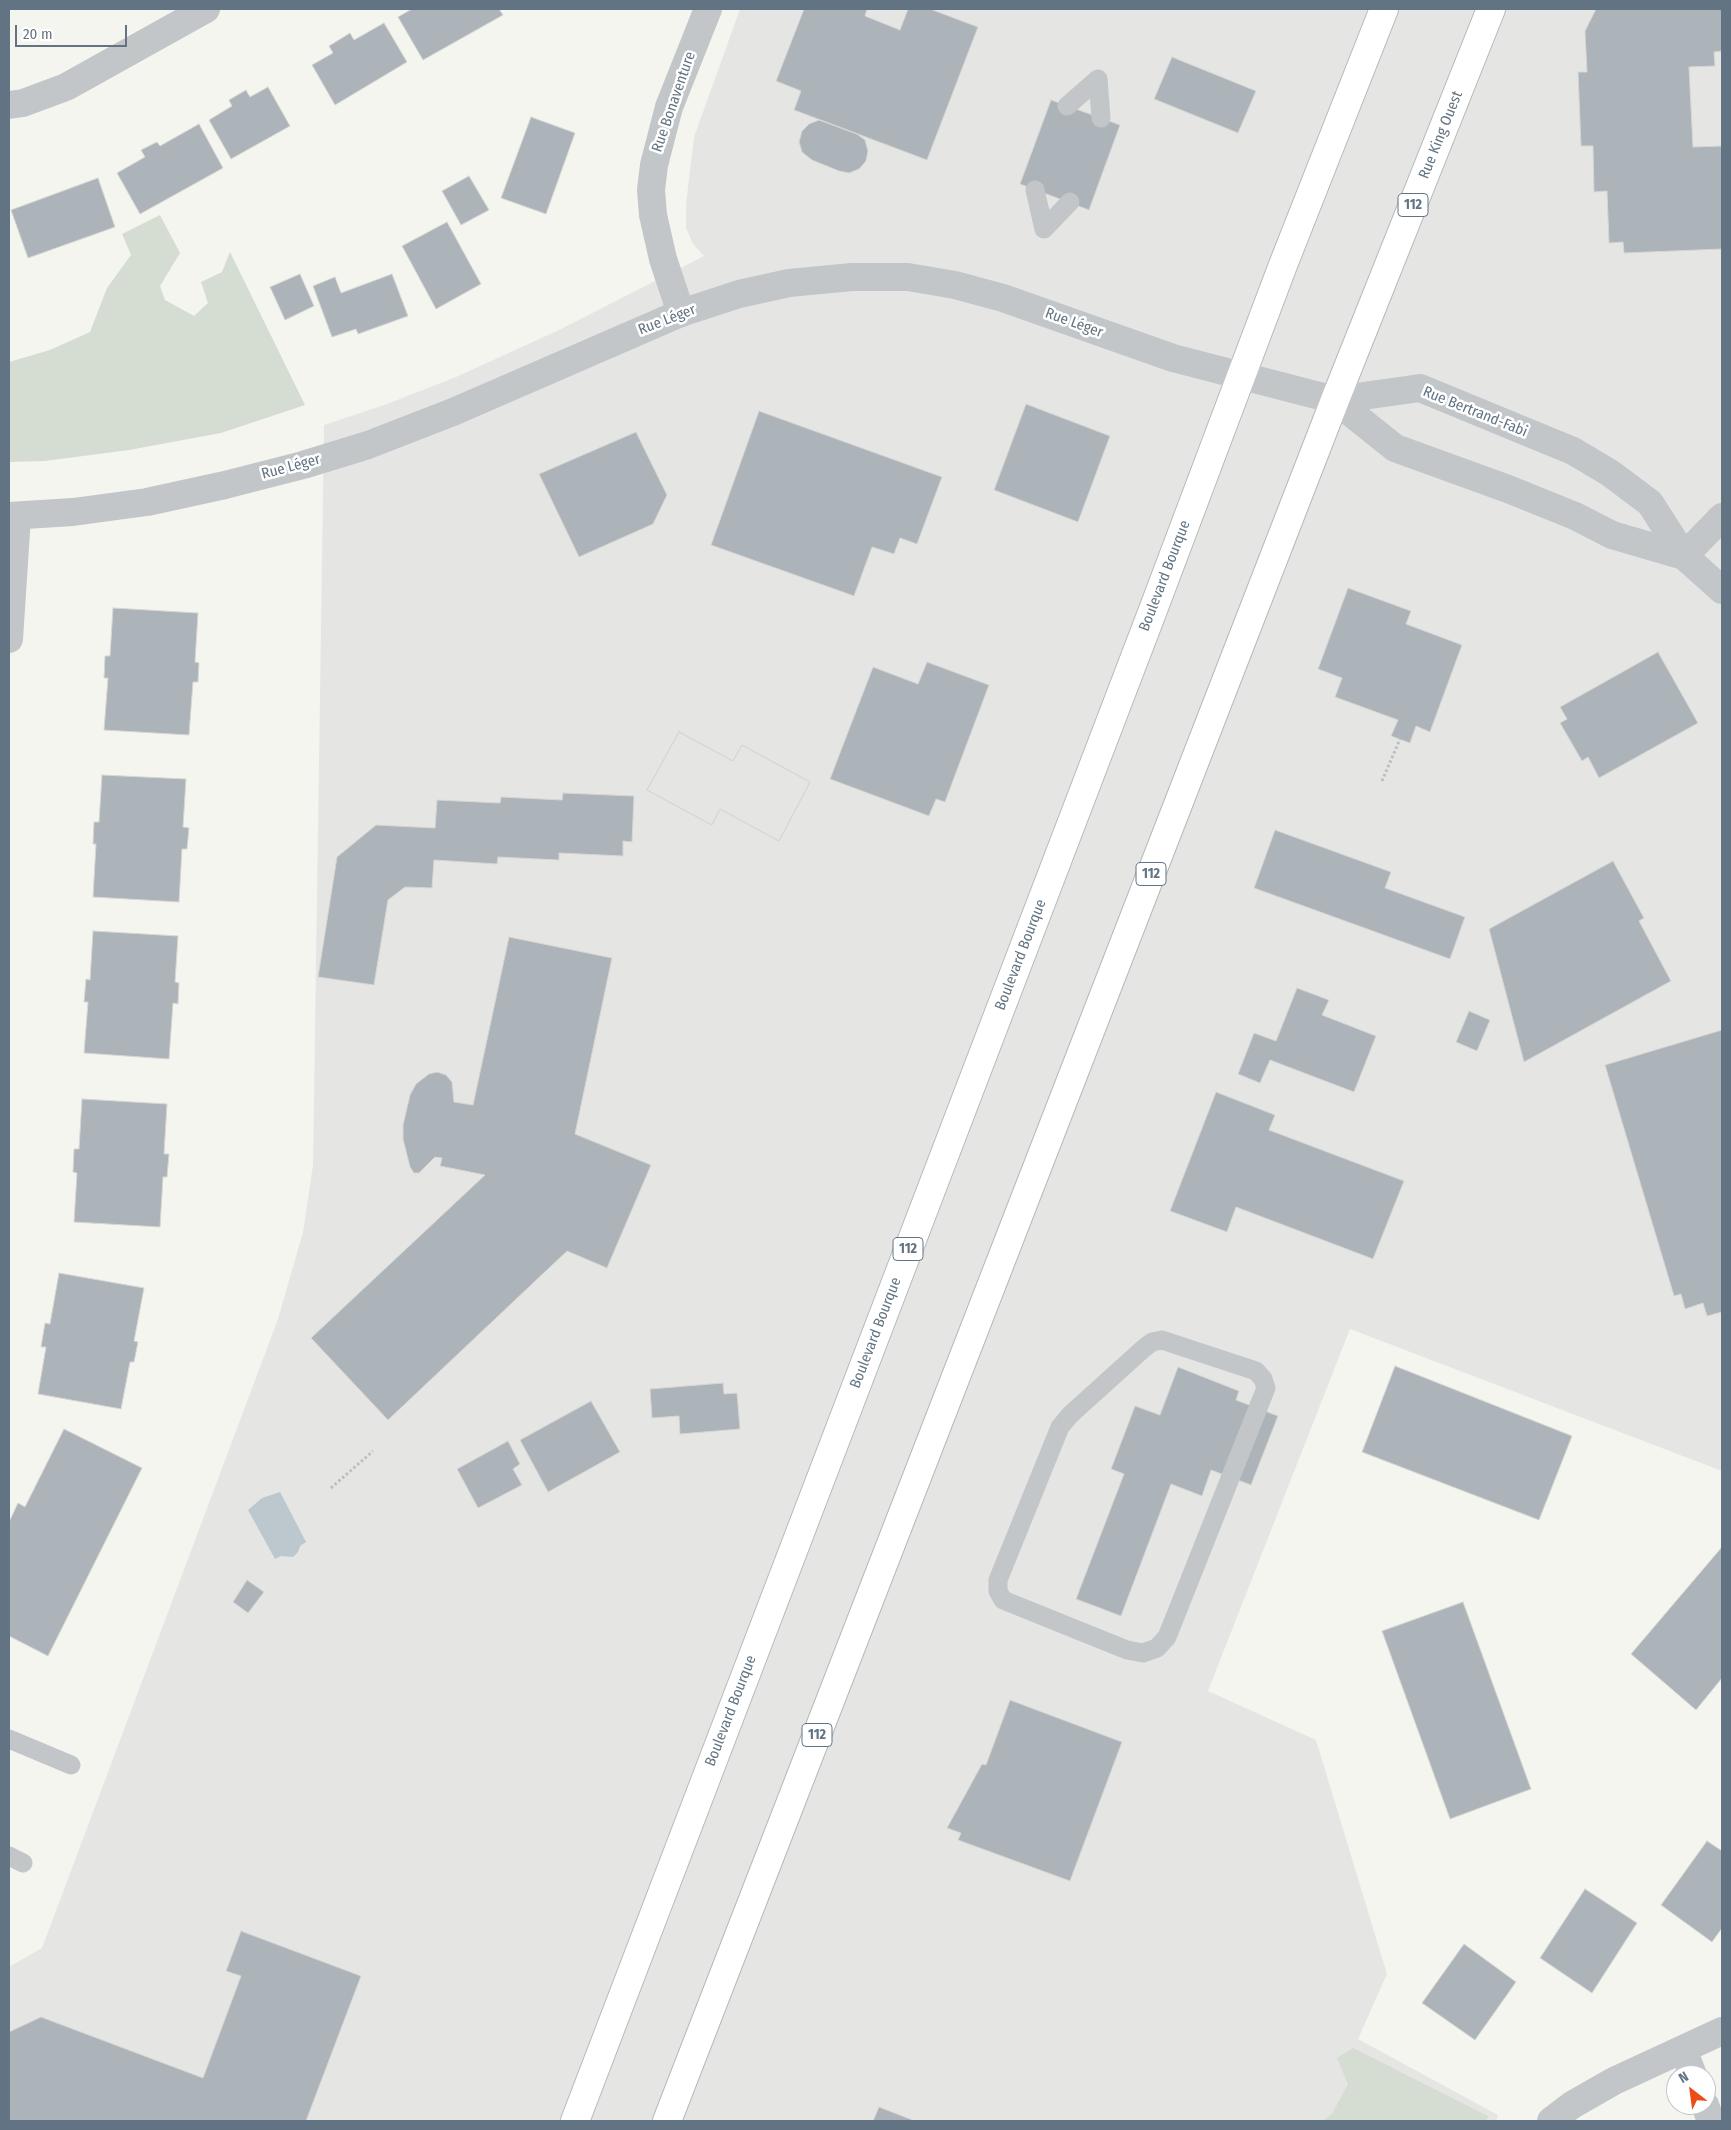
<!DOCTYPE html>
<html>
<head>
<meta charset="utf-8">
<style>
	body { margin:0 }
	#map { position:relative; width:1731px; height:2130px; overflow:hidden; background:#f5f5f0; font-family:"Fira Sans Condensed",sans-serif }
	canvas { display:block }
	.frame { position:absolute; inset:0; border:10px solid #627483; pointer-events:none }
	.north { position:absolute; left:1666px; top:2065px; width:50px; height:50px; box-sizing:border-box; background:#fff; border:1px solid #c0c7cd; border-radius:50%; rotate:330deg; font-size:14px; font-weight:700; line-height:20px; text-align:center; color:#627483 }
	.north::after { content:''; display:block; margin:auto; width:18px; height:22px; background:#ed4b18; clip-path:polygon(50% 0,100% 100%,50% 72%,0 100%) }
	.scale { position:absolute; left:15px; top:25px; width:112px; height:22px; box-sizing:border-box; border:2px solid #627483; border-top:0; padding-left:6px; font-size:15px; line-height:18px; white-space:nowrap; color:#627483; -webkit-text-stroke:4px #fff; paint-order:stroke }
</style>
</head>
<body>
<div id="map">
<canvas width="1731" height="2130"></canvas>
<div class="frame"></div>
<div class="north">N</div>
<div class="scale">20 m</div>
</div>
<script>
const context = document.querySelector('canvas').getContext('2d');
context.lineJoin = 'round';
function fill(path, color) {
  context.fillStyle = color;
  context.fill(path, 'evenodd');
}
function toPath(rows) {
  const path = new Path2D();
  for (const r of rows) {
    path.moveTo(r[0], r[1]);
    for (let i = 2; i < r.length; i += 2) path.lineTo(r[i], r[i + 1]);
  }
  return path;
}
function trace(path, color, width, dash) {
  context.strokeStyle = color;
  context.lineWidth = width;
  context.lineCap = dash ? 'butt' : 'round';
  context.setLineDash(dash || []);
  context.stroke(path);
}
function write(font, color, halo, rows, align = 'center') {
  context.font = font + ' "Fira Sans Condensed",sans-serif';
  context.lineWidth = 5;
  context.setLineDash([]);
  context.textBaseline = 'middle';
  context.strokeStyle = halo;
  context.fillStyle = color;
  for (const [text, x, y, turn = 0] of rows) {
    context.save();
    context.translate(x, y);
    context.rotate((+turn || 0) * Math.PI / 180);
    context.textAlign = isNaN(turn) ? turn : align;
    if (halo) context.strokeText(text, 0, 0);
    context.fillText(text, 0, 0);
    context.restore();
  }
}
fill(toPath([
	[740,9,1722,9,1722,1471,1350,1329,1208,1691,1316,1740,1387,1974,1358,2039,1498,2115,1496,2121,9,2121,9,1967,42,1948,278,1319,303,1232,313,1165,324,425,387,404,456,377,559,330,704,256,693,244,686,228,686,204,694,137]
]), '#e5e6e4');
fill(toPath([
	[160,215,180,253,160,286,165,300,194,316,208,303,201,282,222,272,230,252,305,405,221,433,129,450,45,461,9,462,9,362,50,350,90,332,107,288,131,255,122,234],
	[1353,2048,1488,2116,1486,2121,1323,2121,1332,2114,1348,2084,1337,2058]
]), '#d5dcd1');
fill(toPath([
	[280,1492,306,1542,300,1546,298,1552,293,1557,281,1556,275,1559,248,1510,262,1498]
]), '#bcc8cd');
const building = toPath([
	[412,9,499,9,503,15,423,60,398,17,412,9],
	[804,9,867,9,865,16,900,30,908,9,930,9,978,27,927,160,794,110,801,91,776,81,804,9],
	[1596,9,1722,9,1722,51,1714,52,1715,66,1689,67,1693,147,1722,146,1722,249,1624,253,1623,242,1609,243,1607,191,1594,192,1593,146,1581,146,1578,72,1587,72,1585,31,1596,9],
	[384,23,407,62,335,105,312,65,333,53,329,46,350,33,354,40,384,23],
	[1172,57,1256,91,1238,133,1154,99,1172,57],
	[268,87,290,126,231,159,209,120,232,106,229,100,246,90,250,97,268,87],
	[1051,100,1120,125,1089,210,1020,184,1051,100],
	[531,117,575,133,546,214,501,198,531,117],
	[819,120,857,134,865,140,868,151,866,161,859,169,849,173,839,171,812,160,802,152,799,142,802,131,809,124,819,120],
	[199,124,223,168,140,214,117,173,145,157,141,150,157,142,160,146,199,124],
	[469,176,489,210,461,225,442,191,469,176],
	[98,178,115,227,28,258,11,210,98,178],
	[447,222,481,284,436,309,402,246,447,222],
	[300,274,314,306,285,320,270,287,300,274],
	[392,274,408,316,358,334,356,329,332,337,313,286,335,277,341,293,392,274],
	[1026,404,1110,436,1078,522,994,490,1026,404],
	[759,411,942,477,917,544,900,538,894,554,872,547,854,596,711,545,759,411],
	[636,432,667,495,653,524,579,557,539,474,636,432],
	[1348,588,1411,611,1406,624,1462,645,1430,732,1416,726,1410,743,1391,736,1398,720,1335,697,1342,678,1318,669,1348,588],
	[113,608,198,613,195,662,199,663,198,682,193,682,189,735,104,730,108,678,104,678,105,656,110,656,113,608],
	[1658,652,1698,723,1599,778,1588,757,1582,761,1560,723,1567,719,1560,707,1658,652],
	[927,662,989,685,945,802,936,799,929,816,830,779,873,667,918,684,927,662],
	[679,732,733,761,742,745,810,782,779,841,720,809,712,825,647,790,679,732],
	[679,732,733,761,742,745,810,782,779,841,720,809,712,825,647,790,679,732],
	[102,775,186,779,183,827,189,828,187,849,182,849,179,902,93,897,96,844,93,844,94,822,99,822,102,775],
	[563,793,634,796,632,842,623,841,623,856,559,853,559,860,498,857,497,864,434,860,432,888,405,887,388,900,374,985,318,977,337,857,376,825,435,828,437,800,500,803,501,797,562,800,563,793],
	[1275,830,1391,872,1385,888,1465,917,1450,959,1254,888,1275,830],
	[1613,861,1644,918,1639,921,1671,981,1524,1062,1489,929,1613,861],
	[93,931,178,936,175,982,179,983,178,1004,173,1003,169,1059,84,1053,88,1002,84,1002,86,979,90,980,93,931],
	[509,937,612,958,575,1134,651,1165,607,1268,567,1251,388,1420,311,1338,485,1175,440,1166,442,1158,435,1157,419,1173,414,1173,410,1167,403,1139,403,1125,410,1095,416,1084,429,1074,437,1072,446,1075,452,1082,454,1102,473,1105,509,937],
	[1297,988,1329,1000,1322,1015,1376,1036,1354,1092,1270,1060,1260,1083,1238,1074,1254,1033,1276,1041,1297,988],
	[1469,1011,1490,1020,1477,1051,1456,1042,1469,1011],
	[1722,1030,1722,1312,1707,1316,1703,1303,1685,1309,1681,1294,1674,1296,1605,1065,1722,1030],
	[1216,1092,1275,1115,1269,1130,1404,1181,1373,1259,1236,1207,1227,1232,1170,1211,1216,1092],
	[82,1099,167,1104,164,1154,169,1154,167,1177,163,1177,160,1227,74,1222,77,1173,73,1172,74,1149,79,1149,82,1099],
	[59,1273,144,1288,134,1341,138,1342,134,1362,130,1362,121,1409,38,1394,46,1347,41,1347,45,1323,50,1324,59,1273],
	[1395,1366,1572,1436,1539,1520,1362,1452,1395,1366],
	[1178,1367,1239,1391,1236,1400,1278,1416,1251,1485,1211,1470,1202,1496,1171,1484,1121,1616,1076,1599,1124,1474,1111,1469,1135,1406,1160,1415,1178,1367],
	[723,1383,724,1394,737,1393,740,1429,680,1434,679,1416,652,1418,650,1389,723,1383],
	[591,1401,620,1452,548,1492,520,1440,591,1401],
	[64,1429,142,1468,48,1656,9,1636,9,1522,18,1503,25,1507,64,1429],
	[508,1441,520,1464,513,1469,522,1485,478,1508,457,1469,508,1441],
	[1722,1547,1722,1678,1696,1710,1631,1654,1722,1547],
	[247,1580,264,1592,248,1613,233,1602,247,1580],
	[1463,1602,1531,1789,1450,1819,1382,1631,1463,1602],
	[1010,1700,1122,1742,1070,1881,958,1840,961,1833,947,1828,982,1764,986,1765,1010,1700],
	[1707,1841,1722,1851,1722,1928,1712,1942,1661,1905,1707,1841],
	[1585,1889,1637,1923,1592,1993,1540,1958,1585,1889],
	[241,1931,361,1976,306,2121,9,2121,9,2032,41,2017,203,2078,241,1976,226,1971,241,1931],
	[1464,1944,1516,1982,1475,2040,1422,2003,1464,1944],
	[879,2107,915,2121,873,2121,879,2107]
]);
fill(building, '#acb4b9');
trace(building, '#d6d6d3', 1);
const primary = toPath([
	[575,2121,1153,610,1283,265,1384,9],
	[667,2121,1335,400,1491,9]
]);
trace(primary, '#b5b9bd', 30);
trace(toPath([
	[1382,781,1400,739],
	[331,1488,373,1451]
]), '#bbbec0', 3, [2.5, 2.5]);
trace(toPath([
	[1098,79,1101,118],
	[1067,106,1098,79],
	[1035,190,1044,229],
	[1044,229,1070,202],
	[1162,1340,1256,1371,1263,1379,1266,1388,1167,1637,1157,1648,1143,1653,1127,1650,1003,1600,998,1591,998,1580,1060,1427,1070,1415,1143,1349,1152,1342,1162,1340],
	[9,1739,71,1765],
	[9,1856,23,1863]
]), '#c2c6c9', 19);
trace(toPath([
	[9,105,23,103,66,87,206,9],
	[681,313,663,259,653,215,651,190,654,165,669,107,708,9],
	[1684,556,1722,517],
	[9,639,17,516],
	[1683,2049,1693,2075],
	[1705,2105,1711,2121],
	[1551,2121,1572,2105,1614,2081,1722,2031]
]), '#c2c6c9', 28);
trace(toPath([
	[1335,400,1395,448,1508,489,1575,516,1612,535,1684,556],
	[9,516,73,512,147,502,225,485,303,465,368,445,453,412,681,313,739,294,789,283,852,277,908,277,955,285,1003,298,1173,358,1335,400,1420,388,1573,451,1610,473,1650,503,1684,556,1722,590]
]), '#c2c6c9', 28);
trace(primary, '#fff', 28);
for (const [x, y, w] of [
	[1413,205,30],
	[1151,874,30],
	[908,1249,30],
	[817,1735,30]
]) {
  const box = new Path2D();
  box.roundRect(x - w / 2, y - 11.5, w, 23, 4);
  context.fillStyle = '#fff';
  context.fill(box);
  trace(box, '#627483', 1);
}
write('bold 14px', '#627483', null, [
	["112",1413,205],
	["112",1151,874],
	["112",908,1249],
	["112",817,1735]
]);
write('15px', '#627483', '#fff', [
	["Rue Bonaventure",674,102,-71],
	["Rue King Ouest",1441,135,-68],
	["Rue Léger",667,320,-21],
	["Rue Léger",1074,323,20],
	["Rue Bertrand-Fabi",1475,412,22],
	["Rue Léger",291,467,-15],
	["Boulevard Bourque",1165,576,-69],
	["Boulevard Bourque",1021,955,-69],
	["Boulevard Bourque",876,1333,-69],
	["Boulevard Bourque",731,1711,-69]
]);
</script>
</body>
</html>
